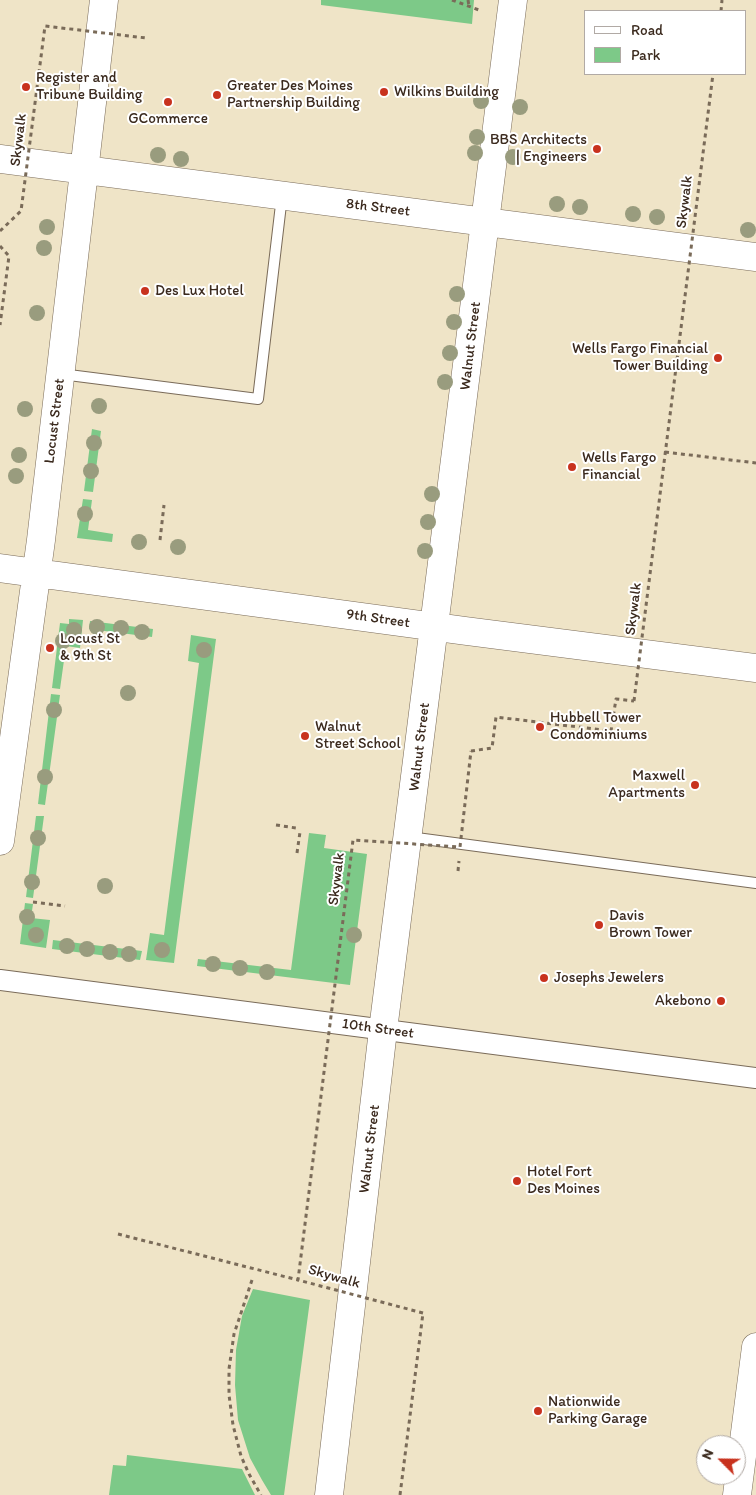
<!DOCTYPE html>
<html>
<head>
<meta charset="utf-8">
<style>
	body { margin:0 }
	#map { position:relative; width:756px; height:1495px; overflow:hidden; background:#efe4c7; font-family:Itim,sans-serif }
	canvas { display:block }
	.legend { position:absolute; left:584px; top:10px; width:162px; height:65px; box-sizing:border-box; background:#fff; border:1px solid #b1aaa5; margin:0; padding:6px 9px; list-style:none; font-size:15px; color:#3b2a1e }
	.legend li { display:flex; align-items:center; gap:10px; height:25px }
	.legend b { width:25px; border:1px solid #b1aaa5 }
	.north { position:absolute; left:696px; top:1435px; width:50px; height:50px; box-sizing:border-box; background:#fff; border:1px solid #b1aaa5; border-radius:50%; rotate:293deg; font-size:14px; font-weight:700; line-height:20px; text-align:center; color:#3b2a1e }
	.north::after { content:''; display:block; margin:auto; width:18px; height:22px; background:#c8321e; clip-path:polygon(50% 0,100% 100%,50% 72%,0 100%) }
</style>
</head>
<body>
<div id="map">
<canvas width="756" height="1495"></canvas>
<ul class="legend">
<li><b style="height:6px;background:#fff"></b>Road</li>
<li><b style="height:14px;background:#7dc988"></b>Park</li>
</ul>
<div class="north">N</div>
</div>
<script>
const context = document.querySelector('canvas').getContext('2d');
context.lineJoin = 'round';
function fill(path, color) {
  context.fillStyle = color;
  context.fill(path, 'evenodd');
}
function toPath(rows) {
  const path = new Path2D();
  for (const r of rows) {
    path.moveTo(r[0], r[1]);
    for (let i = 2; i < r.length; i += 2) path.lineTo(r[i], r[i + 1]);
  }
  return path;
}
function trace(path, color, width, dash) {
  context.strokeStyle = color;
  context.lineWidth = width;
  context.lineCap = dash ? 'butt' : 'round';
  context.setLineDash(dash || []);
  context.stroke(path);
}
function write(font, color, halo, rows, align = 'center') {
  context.font = font + ' Itim,sans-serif';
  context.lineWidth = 4;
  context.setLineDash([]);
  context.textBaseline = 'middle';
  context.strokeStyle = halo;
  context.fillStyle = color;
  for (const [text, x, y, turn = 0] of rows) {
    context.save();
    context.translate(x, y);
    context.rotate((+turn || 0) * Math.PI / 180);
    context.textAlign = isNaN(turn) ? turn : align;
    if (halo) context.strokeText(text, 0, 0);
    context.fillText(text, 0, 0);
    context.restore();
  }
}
fill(toPath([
	[321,0,474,0,472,24,321,5],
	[92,429,101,431,93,492,84,491],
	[83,499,92,500,88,530,113,534,112,542,77,538],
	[69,619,83,620,80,648,66,646,60,689,52,688,60,623,69,624],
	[90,621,153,629,152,637,89,629],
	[191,635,216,639,174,963,146,960,150,933,164,935,199,663,188,661],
	[51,694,60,695,45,805,38,804],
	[36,816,44,816,33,898,26,897],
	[309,833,326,835,324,848,367,854,350,985,197,966,198,959,291,970],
	[25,903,33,904,31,918,50,920,46,948,20,944],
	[53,940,142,951,140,960,52,949],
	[253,1289,310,1300,284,1495,271,1495,262,1480,250,1458,238,1420,235,1385,236,1350,242,1316],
	[127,1455,242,1469,255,1495,109,1495,113,1465,126,1466]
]), '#7dc988');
const lane = toPath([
	[61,374,258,399,282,196],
	[409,837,756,883]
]);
const street = toPath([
	[0,980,756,1078]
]);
const secondary = toPath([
	[0,159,756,257],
	[0,568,466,631,756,668],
	[0,841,41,540,104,0],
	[329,1495,383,1030,513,0],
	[737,1495,756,1347]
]);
trace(lane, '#7a6b59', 12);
trace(street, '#7a6b59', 22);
trace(secondary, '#7a6b59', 29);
trace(toPath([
	[452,0,479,10],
	[468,0,469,6],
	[721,11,722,0],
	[0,246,9,256,0,325],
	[665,452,756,463],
	[160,540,164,505],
	[471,751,492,748,496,717,611,731,616,699,634,701],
	[276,825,296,828],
	[297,853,300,832],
	[458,871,459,861],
	[33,902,65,906],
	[118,1234,298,1280],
	[252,1280,234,1334,229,1369,229,1395,233,1425,241,1456,249,1474,261,1495],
	[400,1495,423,1313]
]), '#7a6b59', 3, [4, 4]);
trace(lane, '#fff', 10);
trace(street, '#fff', 20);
trace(secondary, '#fff', 28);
trace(toPath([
	[0,231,21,211,45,26,146,38],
	[634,701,713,74],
	[423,1313,298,1280,353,840,460,847,471,751]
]), '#7a6b59', 3, [4, 4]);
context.fillStyle = '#999c7e';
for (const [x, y] of [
	[481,101],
	[520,107],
	[477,137],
	[475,153],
	[158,155],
	[513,157],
	[181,159],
	[557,204],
	[580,207],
	[633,214],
	[657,217],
	[47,227],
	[748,230],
	[44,248],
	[457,294],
	[37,313],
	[454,322],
	[450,353],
	[445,382],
	[99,406],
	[25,409],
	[94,443],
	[19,455],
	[91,471],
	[16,476],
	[432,494],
	[85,514],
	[428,522],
	[139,542],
	[178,547],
	[425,551],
	[97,627],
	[121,628],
	[74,630],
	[142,632],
	[63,641],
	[204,650],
	[128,693],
	[54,710],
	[45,777],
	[38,838],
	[32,882],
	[105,886],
	[27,917],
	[36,935],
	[354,935],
	[67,946],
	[87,949],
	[162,950],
	[110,952],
	[129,954],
	[213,964],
	[240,968],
	[267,972]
]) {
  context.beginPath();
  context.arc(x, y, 8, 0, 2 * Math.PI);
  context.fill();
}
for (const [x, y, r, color] of [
	[26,87,5,"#c8321e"],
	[384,92,5,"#c8321e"],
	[217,95,5,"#c8321e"],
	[168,102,5,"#c8321e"],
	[597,149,5,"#c8321e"],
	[145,291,5,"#c8321e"],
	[718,358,5,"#c8321e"],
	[572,467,5,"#c8321e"],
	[50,648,5,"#c8321e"],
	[540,727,5,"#c8321e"],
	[305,736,5,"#c8321e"],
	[695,785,5,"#c8321e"],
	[599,925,5,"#c8321e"],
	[544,978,5,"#c8321e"],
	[721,1001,5,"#c8321e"],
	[517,1181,5,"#c8321e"],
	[538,1411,5,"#c8321e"]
]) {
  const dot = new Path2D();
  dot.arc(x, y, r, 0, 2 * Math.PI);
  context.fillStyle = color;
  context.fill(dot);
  trace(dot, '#fff', 2);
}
write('15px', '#3b2a1e', '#fff', [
	["Register and",36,78],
	["Tribune Building",36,95],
	["Greater Des Moines",227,86],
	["Partnership Building",227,103],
	["Wilkins Building",394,92],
	["GCommerce",168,119,"center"],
	["BBS Architects",587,140,"right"],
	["| Engineers",587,157,"right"],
	["Des Lux Hotel",155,291],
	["Wells Fargo Financial",708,349,"right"],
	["Tower Building",708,366,"right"],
	["Wells Fargo",582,458],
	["Financial",582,475],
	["Locust St",60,639],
	["& 9th St",60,656],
	["Hubbell Tower",550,718],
	["Condominiums",550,735],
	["Walnut",315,727],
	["Street School",315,744],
	["Maxwell",685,776,"right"],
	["Apartments",685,793,"right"],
	["Davis",609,916],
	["Brown Tower",609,933],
	["Josephs Jewelers",554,978],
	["Akebono",711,1001,"right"],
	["Hotel Fort",527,1172],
	["Des Moines",527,1189],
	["Nationwide",548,1402],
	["Parking Garage",548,1419]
], 'left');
write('15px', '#3b2a1e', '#fff', [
	["Skywalk",19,140,-83],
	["Skywalk",685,202,-83],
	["8th Street",378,208,7],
	["Walnut Street",471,346,-83],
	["Locust Street",55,421,-83],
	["Skywalk",634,609,-83],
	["9th Street",378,619,8],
	["Walnut Street",420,747,-83],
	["Skywalk",337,879,-83],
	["10th Street",378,1029,8],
	["Walnut Street",370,1149,-83],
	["Skywalk",334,1277,16]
]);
</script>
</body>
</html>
